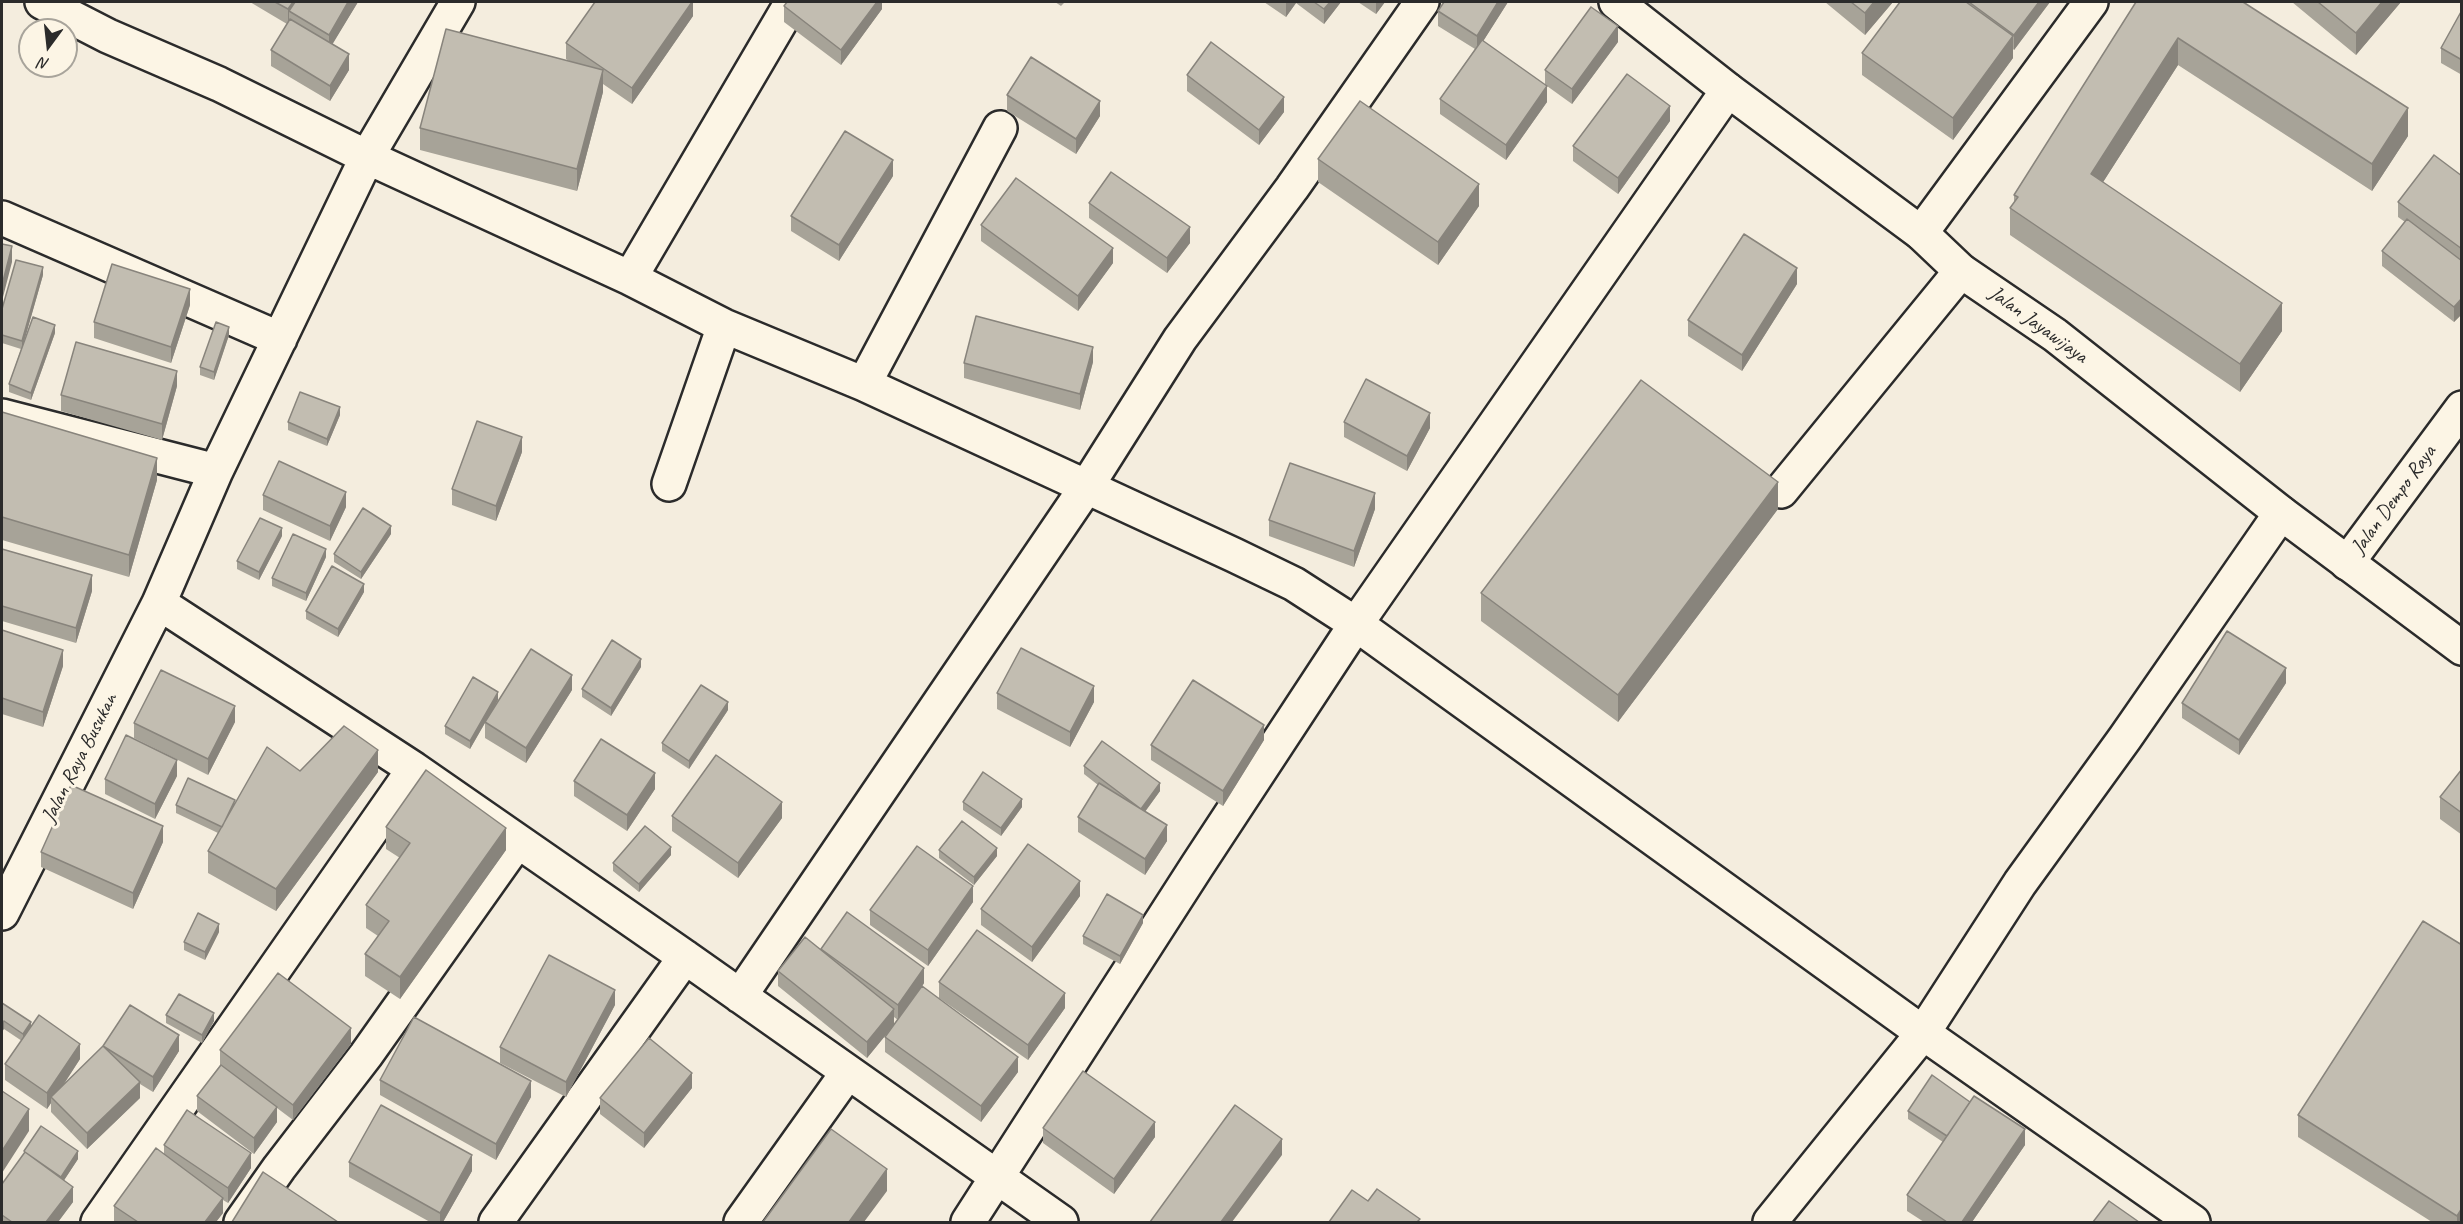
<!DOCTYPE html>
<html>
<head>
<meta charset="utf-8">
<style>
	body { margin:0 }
	#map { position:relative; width:2463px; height:1224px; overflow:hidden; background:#f4edde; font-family:Caveat,sans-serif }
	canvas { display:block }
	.frame { position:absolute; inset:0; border:3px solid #2b2b2b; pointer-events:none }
	.north { position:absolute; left:18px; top:18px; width:60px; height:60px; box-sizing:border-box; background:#fcf5e5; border:2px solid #a8a49b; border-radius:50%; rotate:195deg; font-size:16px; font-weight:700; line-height:24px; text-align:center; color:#2b2b2b }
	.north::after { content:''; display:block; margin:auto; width:21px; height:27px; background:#2b2b2b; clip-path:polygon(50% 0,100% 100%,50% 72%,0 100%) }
</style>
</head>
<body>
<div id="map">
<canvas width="2463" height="1224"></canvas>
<div class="frame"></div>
<div class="north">N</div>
</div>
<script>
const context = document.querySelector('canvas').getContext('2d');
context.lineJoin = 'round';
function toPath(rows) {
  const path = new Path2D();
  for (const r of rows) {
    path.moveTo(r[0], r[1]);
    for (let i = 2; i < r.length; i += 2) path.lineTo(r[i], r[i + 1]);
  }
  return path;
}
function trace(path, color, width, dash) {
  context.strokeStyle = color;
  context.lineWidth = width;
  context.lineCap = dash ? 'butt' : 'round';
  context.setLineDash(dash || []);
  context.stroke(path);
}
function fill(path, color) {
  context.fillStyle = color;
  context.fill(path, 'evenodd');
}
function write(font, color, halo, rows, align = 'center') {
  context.font = font + ' Caveat,sans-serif';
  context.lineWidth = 6;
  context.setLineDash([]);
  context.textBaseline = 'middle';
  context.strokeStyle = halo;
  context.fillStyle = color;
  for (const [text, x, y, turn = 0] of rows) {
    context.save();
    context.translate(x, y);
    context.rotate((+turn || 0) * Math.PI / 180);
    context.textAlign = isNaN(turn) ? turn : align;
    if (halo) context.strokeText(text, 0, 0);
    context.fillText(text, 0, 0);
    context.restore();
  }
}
const minor = toPath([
	[42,2,108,36,219,84,367,157,630,278,724,326,864,384,1234,555,1294,584,1356,624,1923,1033,1770,1222],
	[2,218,280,339],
	[1921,233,2091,2],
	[630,278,792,2],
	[864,384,1000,128],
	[2,416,216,471],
	[669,484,724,326],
	[1781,491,1961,271],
	[2347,563,2462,408],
	[159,603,414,769,685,957,1061,1222],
	[2,913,159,603,216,471,367,157,458,2],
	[740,996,1087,486,1180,339,1292,188,1422,2],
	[98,1222,414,769],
	[241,1222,279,1168,366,1055,517,842],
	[496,1222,685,957],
	[741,1222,848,1072],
	[968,1222,1197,866,1356,624,1728,90],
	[2193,1222,1923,1033,2020,883,2125,738,2281,513]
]);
const major = toPath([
	[1616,2,1728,90,1921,233,1961,271,2055,335,2281,513,2462,648]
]);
trace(minor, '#2b2b2b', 38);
trace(major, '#2b2b2b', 38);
trace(minor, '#fcf5e5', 33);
trace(major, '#fcf5e5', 33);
fill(toPath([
	[250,2,358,2,332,44,349,70,330,101,271,66,271,50,287,24],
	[693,2,693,16,632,104,603,84,603,92,577,191,420,150,420,128,569,61,566,59,566,43],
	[882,2,882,9,841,65,784,22,784,6],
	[1055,2,1065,2,1061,6],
	[1264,2,1341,2,1324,24,1296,3,1286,17],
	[1358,2,1385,2,1376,14],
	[1444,2,1508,2,1483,41,1545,85,1545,70,1618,42,1572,104,1547,86,1547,102,1506,160,1440,114,1440,99,1475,49,1438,26,1438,11],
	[1825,2,1893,2,1865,35],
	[1900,2,2050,2,2014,50,2013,49,2013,58,1953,140,1862,75,1862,53],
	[2136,2,2408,136,2372,191,2178,65,2103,182,2282,331,2240,392,2010,235,2010,208,2014,203,2014,195],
	[2292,2,2401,2,2356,55],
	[2462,10,2462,75,2441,63,2441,48],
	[1187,75,1284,112,1259,145,1187,91],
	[1007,95,1100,116,1076,154,1007,111],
	[1670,121,1618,194,1573,161,1573,146],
	[1318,159,1479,206,1438,265,1318,182],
	[893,176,839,261,791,231,791,216],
	[2462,176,2462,314,2454,322,2382,266,2382,251,2405,222,2398,217,2398,202],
	[1089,203,1190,243,1167,273,1089,218],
	[981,225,1113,263,1078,311,981,241],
	[43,275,23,344,55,333,31,400,9,392,9,384,21,349,2,343,2,309],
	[1797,284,1742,371,1688,336,1688,320],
	[190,305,171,363,94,338,94,322],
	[229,335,214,380,200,375,200,367],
	[1093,362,1080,410,964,378,964,363],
	[177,386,162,440,61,411,61,395],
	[2,412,157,480,129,577,2,540],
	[340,415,327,446,288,430,288,422],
	[1344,422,1430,428,1407,471,1344,437],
	[522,452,496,521,452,505,452,489],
	[263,495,346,507,330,541,263,510],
	[1375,509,1354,567,1269,536,1269,520],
	[1778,509,1618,722,1481,621,1481,593],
	[391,534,361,579,334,562,334,554],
	[282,536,259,580,237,569,237,561],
	[2,549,92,591,76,643,2,621],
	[326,557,306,601,272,586,272,578],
	[364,592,338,637,306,619,306,611],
	[2,630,63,666,43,727,2,714],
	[641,667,611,716,582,697,582,689],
	[2286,683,2239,755,2182,718,2182,703],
	[572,690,526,763,485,738,485,723,470,749,445,734,445,726,498,700,491,713],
	[997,693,1094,702,1070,747,997,709],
	[728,710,689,769,662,751,662,743],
	[235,722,208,775,134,738,134,723],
	[1264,740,1223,806,1151,760,1151,745],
	[1084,766,1160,791,1145,812,1167,841,1145,875,1078,832,1078,817,1098,785,1084,774],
	[2462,769,2462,835,2440,819,2440,797],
	[300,771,378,772,276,911,208,873,208,851,218,833,176,813,176,805,235,803],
	[177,776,155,819,105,794,105,779],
	[574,781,655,789,627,831,574,796],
	[963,802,1022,807,1001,836,963,810],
	[672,816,782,818,738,878,672,831],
	[386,827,506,850,400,999,365,976,365,954,378,936,366,928,366,905,400,858,386,849],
	[163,842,133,909,41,867,41,852],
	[939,850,997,856,974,885,939,858],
	[671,855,639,892,613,871,613,863],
	[1080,896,1032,962,981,925,981,909],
	[973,902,928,966,870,925,870,910],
	[1143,923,1120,964,1083,944,1083,936],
	[219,932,205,960,184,950,184,942],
	[2462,945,2462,1222,2432,1222,2298,1137,2298,1115],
	[821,949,924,983,922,987,1018,1072,981,1122,885,1052,885,1037,893,1026,867,1058,778,986,778,971,821,950],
	[894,1017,898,1020,894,1024],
	[939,982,1065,1008,1028,1060,939,998],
	[2,1003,31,1027,80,1059,64,1084,103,1046,179,1051,153,1092,140,1084,140,1098,87,1149,51,1112,51,1103,47,1109,5,1080,5,1064,22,1041,4,1029],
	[615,1005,566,1097,500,1063,500,1047],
	[166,1015,214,1021,202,1043,166,1023],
	[351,1044,293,1120,277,1108,277,1122,254,1154,197,1111,197,1096,220,1065,220,1050],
	[380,1080,531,1097,496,1160,380,1095],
	[692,1088,644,1148,600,1114,600,1098],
	[1908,1111,2025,1145,1972,1222,1924,1222,1907,1211,1907,1195,1943,1142,1908,1119],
	[1043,1128,1155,1137,1114,1194,1043,1143],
	[164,1145,251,1168,228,1203,223,1200,223,1213,216,1222,116,1222,114,1221,114,1206,164,1154],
	[24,1151,78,1159,64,1180,73,1202,58,1222,2,1222,2,1184,24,1154],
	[349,1162,472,1171,443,1222,430,1222,349,1177]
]), '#a7a398');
fill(toPath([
	[293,2,302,2,289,11,289,23,288,25,288,9],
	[348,2,358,2,329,50,329,35],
	[692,2,693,2,693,16,632,104,632,88],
	[877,2,882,2,882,9,841,65,841,50],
	[1286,2,1296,2,1296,3,1286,17],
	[1330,2,1341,2,1324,24,1324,9],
	[1376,2,1385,2,1376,14],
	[1498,2,1508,2,1477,51,1477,36],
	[1874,2,1893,2,1865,35,1865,13],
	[2039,2,2050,2,2014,50,2014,35],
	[2382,2,2401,2,2356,55,2356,33],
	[1618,26,1618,42,1572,104,1572,89],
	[2013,36,2013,58,1953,140,1953,118],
	[2178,38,2178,65,2091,201,2091,174],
	[349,54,349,70,330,101,330,86],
	[603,70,603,92,577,191,577,169],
	[1547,86,1547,102,1506,160,1506,145],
	[1284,97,1284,112,1259,145,1259,130],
	[1100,101,1100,116,1076,154,1076,139],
	[1670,106,1670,121,1618,194,1618,178],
	[2408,108,2408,136,2372,191,2372,164],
	[893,160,893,176,839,261,839,245],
	[1479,184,1479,206,1438,265,1438,242],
	[1190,227,1190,243,1167,273,1167,258],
	[12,246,12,262,2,301,2,285],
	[1113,248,1113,263,1078,311,1078,296],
	[43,267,43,275,22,349,22,341],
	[1797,268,1797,284,1742,371,1742,355],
	[190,289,190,305,171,363,171,347],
	[2462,298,2462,314,2454,322,2454,307],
	[2282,303,2282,331,2240,392,2240,364],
	[55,325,55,333,31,400,31,393],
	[229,327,229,335,214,380,214,372],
	[1093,347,1093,362,1080,410,1080,394],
	[177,371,177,386,162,440,162,424],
	[340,407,340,415,327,446,327,439],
	[1430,413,1430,428,1407,471,1407,456],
	[522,437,522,452,496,521,496,506],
	[157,458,157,480,129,577,129,555],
	[1778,482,1778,509,1618,722,1618,695],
	[346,492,346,507,330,541,330,526],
	[1375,493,1375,509,1354,567,1354,551],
	[391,526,391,534,361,579,361,572],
	[282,528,282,536,259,580,259,572],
	[326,549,326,557,306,601,306,593],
	[92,575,92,591,76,643,76,628],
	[364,584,364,592,338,637,338,629],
	[63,650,63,666,43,727,43,712],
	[641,659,641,667,611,716,611,708],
	[2286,668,2286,683,2239,755,2239,740],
	[572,675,572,690,526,763,526,748],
	[1094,686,1094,702,1070,747,1070,732],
	[498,692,498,700,470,749,470,741],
	[728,702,728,710,689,769,689,761],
	[235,706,235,722,208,775,208,759],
	[1264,725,1264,740,1223,806,1223,791],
	[378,750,378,772,276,911,276,889],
	[177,760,177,776,155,819,155,804],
	[655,773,655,789,627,831,627,815],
	[1160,783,1160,791,1141,817,1141,809],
	[1022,799,1022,807,1001,836,1001,828],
	[782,802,782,818,738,878,738,863],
	[1167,825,1167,841,1145,875,1145,859],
	[163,826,163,842,133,909,133,893],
	[506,828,506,850,400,999,400,977],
	[671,847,671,855,639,892,639,884],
	[997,848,997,856,974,885,974,877],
	[1080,881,1080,896,1032,962,1032,947],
	[973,886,973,902,928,966,928,950],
	[1143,915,1143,923,1120,964,1120,956],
	[219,924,219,932,205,960,205,952],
	[924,968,924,983,898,1020,898,1005],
	[615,990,615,1005,566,1097,566,1082],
	[1065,993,1065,1008,1028,1060,1028,1045],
	[894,1009,894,1025,867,1058,867,1042],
	[214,1013,214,1021,202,1043,202,1035],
	[4,1021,4,1029,2,1032,2,1024],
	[31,1022,31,1030,23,1042,23,1034],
	[351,1028,351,1044,293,1120,293,1105],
	[179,1035,179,1051,153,1092,153,1077],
	[80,1044,80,1059,54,1099,51,1097,51,1103,47,1109,47,1093],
	[1018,1057,1018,1072,981,1122,981,1106],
	[692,1073,692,1088,644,1148,644,1133],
	[531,1081,531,1097,496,1160,496,1144],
	[140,1082,140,1098,87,1149,87,1133],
	[277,1107,277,1122,254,1154,254,1138],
	[29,1109,29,1131,2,1173,2,1151],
	[1155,1122,1155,1137,1114,1194,1114,1179],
	[2025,1129,2025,1145,1972,1222,1962,1222],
	[1282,1139,1282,1155,1232,1222,1221,1222],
	[78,1151,78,1159,61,1185,61,1177],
	[251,1153,251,1168,228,1203,228,1188],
	[472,1155,472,1171,443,1222,440,1222,440,1213],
	[887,1169,887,1191,864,1222,849,1222],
	[73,1187,73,1202,58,1222,46,1222],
	[223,1198,223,1213,216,1222,205,1222],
	[2462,1208,2462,1222,2457,1222,2457,1216]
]), '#88847c');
const building = toPath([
	[275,2,293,2,288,9,275,2],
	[295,2,348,2,329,35,289,11,295,2],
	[595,2,692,2,632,88,566,43,595,2],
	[787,2,877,2,841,50,784,6,787,2],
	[1314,2,1330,2,1324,9,1314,2],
	[1444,2,1498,2,1477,36,1438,11,1444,2],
	[1851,2,1874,2,1865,13,1851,2],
	[1900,2,1966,2,2013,36,1953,118,1862,53,1900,2],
	[1969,2,2039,2,2014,35,1969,2],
	[2136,2,2243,2,2408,108,2372,164,2178,38,2091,174,2282,303,2240,364,2010,208,2018,197,2014,195,2136,2],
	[2318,2,2382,2,2356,33,2318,2],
	[1591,7,1618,26,1572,89,1545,70,1591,7],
	[2462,10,2462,60,2441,48,2462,10],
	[290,19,349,54,330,86,271,50,290,19],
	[446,29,603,70,577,169,420,128,446,29],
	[1482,40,1547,86,1506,145,1440,99,1482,40],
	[1211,42,1284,97,1259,130,1187,75,1211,42],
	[1031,57,1100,101,1076,139,1007,95,1031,57],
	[1627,74,1670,106,1618,178,1573,146,1627,74],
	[1360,101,1479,184,1438,242,1318,159,1360,101],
	[845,131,893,160,839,245,791,216,845,131],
	[2434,155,2462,176,2462,249,2398,202,2434,155],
	[1111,172,1190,227,1167,258,1089,203,1111,172],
	[1016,178,1113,248,1078,296,981,225,1016,178],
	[2407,219,2462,261,2462,298,2454,307,2382,251,2407,219],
	[1744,234,1797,268,1742,355,1688,320,1744,234],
	[2,244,12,246,2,285,2,244],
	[16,260,43,267,22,341,2,335,2,309,16,260],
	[112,264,190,289,171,347,94,322,112,264],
	[976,316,1093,347,1080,394,964,363,976,316],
	[33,317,55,325,31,393,9,384,33,317],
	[216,322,229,327,214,372,200,367,216,322],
	[76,342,177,371,162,424,61,395,76,342],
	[1366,379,1430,413,1407,456,1344,422,1366,379],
	[1641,380,1778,482,1618,695,1481,593,1641,380],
	[300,392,340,407,327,439,288,422,300,392],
	[2,412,157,458,129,555,2,517,2,412],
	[477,421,522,437,496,506,452,489,477,421],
	[279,461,346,492,330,526,263,495,279,461],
	[1290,463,1375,493,1354,551,1269,520,1290,463],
	[363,508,391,526,361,572,334,554,363,508],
	[260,518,282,528,259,572,237,561,260,518],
	[293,534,326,549,306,593,272,578,293,534],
	[2,549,92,575,76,628,2,606,2,549],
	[332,566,364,584,338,629,306,611,332,566],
	[2,630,63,650,43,712,2,698,2,630],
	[2227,631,2286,668,2239,740,2182,703,2227,631],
	[612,640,641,659,611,708,582,689,612,640],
	[1021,648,1094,686,1070,732,997,693,1021,648],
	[531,649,572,675,526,748,485,722,531,649],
	[161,670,235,706,208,759,134,723,161,670],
	[473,677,498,692,470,741,445,726,473,677],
	[1193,680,1264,725,1223,791,1151,745,1193,680],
	[701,685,728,702,689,761,662,743,701,685],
	[344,726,378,750,276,889,208,851,267,747,300,771,344,726],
	[126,735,177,760,155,804,105,779,126,735],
	[601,739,655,773,627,815,574,781,601,739],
	[1102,741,1160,783,1141,809,1084,766,1102,741],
	[716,755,782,802,738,863,672,816,716,755],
	[2462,769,2462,813,2440,797,2462,769],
	[426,770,506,828,400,977,365,954,389,921,366,905,410,843,386,827,426,770],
	[983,772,1022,799,1001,828,963,802,983,772],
	[188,778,235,800,222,827,176,805,188,778],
	[1099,783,1167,825,1145,859,1078,817,1099,783],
	[71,785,163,826,133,893,41,852,71,785],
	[962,821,997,848,974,877,939,850,962,821],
	[645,826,671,847,639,884,613,863,645,826],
	[1028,844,1080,881,1032,947,981,909,1028,844],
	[917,846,973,886,928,950,870,910,917,846],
	[1107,894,1143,915,1120,956,1083,936,1107,894],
	[847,912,924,968,898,1005,821,949,847,912],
	[198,913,219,924,205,952,184,942,198,913],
	[2423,921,2462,945,2462,1208,2457,1216,2298,1115,2423,921],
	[977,930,1065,993,1028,1045,939,982,977,930],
	[805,937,894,1009,867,1042,778,971,805,937],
	[549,955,615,990,566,1082,500,1047,549,955],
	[278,973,351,1028,293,1105,220,1050,278,973],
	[922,986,1018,1057,981,1106,885,1037,922,986],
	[179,994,214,1013,202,1035,166,1015,179,994],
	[2,1003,31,1022,23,1034,4,1021,2,1024,2,1003],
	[130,1005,179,1035,153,1077,103,1046,140,1082,87,1133,51,1097,103,1046,130,1005],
	[39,1015,80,1044,47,1093,5,1064,39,1015],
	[414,1017,531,1081,496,1144,380,1080,414,1017],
	[649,1038,692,1073,644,1133,600,1098,649,1038],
	[221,1065,277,1107,254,1138,197,1096,221,1065],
	[1083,1071,1155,1122,1114,1179,1043,1128,1083,1071],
	[1932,1075,1970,1102,1947,1136,1908,1111,1932,1075],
	[2,1091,29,1109,2,1151,2,1091],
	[1974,1096,2025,1129,1962,1222,1947,1222,1907,1195,1974,1096],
	[381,1105,472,1155,440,1213,349,1162,381,1105],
	[1235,1105,1282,1139,1221,1222,1150,1222,1235,1105],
	[187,1110,251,1153,228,1188,164,1145,187,1110],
	[41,1126,78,1151,61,1177,25,1152,24,1151,41,1126],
	[831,1129,887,1169,849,1222,763,1222,831,1129],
	[156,1148,223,1198,205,1222,138,1222,114,1206,156,1148],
	[25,1152,73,1187,46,1222,12,1222,2,1215,2,1184,25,1152],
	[263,1172,338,1222,232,1222,263,1172],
	[1377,1189,1420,1219,1417,1222,1329,1222,1352,1190,1368,1201,1377,1189],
	[2109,1201,2139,1222,2093,1222,2109,1201]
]);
fill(building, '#c2bdb1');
trace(building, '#88847c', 1.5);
write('21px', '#2b2b2b', '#fcf5e5', [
	["Jalan Jayawijaya",2038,325,36],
	["Jalan Dempo Raya",2394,500,-54],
	["Jalan Raya Busukan",80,758,-63]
]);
</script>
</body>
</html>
